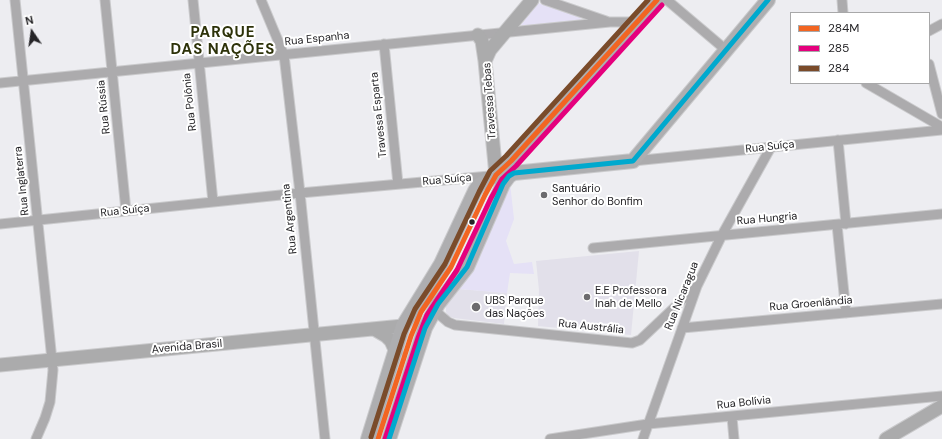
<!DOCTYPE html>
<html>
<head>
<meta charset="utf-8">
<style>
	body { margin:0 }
	#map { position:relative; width:942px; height:439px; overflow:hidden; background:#ededf1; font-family:"DM Sans",sans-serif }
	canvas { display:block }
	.legend { position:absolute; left:790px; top:12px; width:140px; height:72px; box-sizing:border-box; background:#fff; border:1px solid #a8a8a9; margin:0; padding:5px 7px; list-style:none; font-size:12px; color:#262528 }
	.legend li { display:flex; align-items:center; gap:8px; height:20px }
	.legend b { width:20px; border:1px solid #a8a8a9 }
	.north { position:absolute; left:12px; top:12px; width:40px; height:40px; -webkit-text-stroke:3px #fff; paint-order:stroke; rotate:347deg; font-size:11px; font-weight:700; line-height:16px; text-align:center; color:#262528 }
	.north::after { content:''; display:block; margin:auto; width:14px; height:18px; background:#262528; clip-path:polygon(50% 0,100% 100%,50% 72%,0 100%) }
</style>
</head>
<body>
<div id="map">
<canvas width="942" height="439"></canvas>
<ul class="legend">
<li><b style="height:5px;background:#f26522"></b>284M</li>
<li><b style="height:5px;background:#e5007d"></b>285</li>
<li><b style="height:5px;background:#7a4b2a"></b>284</li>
</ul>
<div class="north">N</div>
</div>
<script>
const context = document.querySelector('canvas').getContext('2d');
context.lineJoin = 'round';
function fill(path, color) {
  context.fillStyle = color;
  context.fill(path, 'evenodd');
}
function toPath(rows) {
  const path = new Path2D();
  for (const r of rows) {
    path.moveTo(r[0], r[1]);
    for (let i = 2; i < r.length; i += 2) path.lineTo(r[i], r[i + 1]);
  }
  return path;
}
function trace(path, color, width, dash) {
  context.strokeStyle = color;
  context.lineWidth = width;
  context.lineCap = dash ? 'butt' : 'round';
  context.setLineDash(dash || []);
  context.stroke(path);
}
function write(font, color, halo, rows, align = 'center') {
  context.font = font + ' "DM Sans",sans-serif';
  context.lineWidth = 4;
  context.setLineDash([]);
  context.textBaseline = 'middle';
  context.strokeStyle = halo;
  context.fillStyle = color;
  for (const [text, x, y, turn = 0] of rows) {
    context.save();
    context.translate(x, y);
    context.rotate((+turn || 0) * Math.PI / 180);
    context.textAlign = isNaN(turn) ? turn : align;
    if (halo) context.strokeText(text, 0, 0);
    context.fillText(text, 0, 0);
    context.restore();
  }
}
fill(toPath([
	[639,251,631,335,538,326,539,290,536,261],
	[459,289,507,293,504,324,454,318,448,316,446,312,446,305]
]), '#e2e0ea');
fill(toPath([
	[538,3,580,17,581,19,580,20,522,26,521,25],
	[510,183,514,219,506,241,514,264,532,262,534,274,510,273,507,293,459,289,467,277]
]), '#e5e1f6');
const street = toPath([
	[15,0,53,370,50,402,45,418,36,439],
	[105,0,126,211],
	[193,0,213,202],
	[261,0,284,55,300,193,325,439],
	[545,0,606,21],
	[667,0,726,50],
	[842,0,843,13],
	[929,31,942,24],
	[384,44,398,184],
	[929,64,942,114],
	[0,83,610,22,637,22],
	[866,83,942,127],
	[838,140,846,224],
	[633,161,942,130],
	[0,224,300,193,490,176],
	[837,225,846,313],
	[593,248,942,214],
	[434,310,448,322,455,325,632,343,640,340,695,288],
	[682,328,942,304],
	[732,417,734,439],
	[550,439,648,424,942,396],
	[643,439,697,286,722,235,771,147]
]);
const secondary = toPath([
	[478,35,482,41,485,61],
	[496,175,485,61,490,50,532,0],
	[374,329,386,336,391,341,396,352],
	[0,365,403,326],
	[886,439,942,406]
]);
const primary = toPath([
	[368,439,403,326,441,264,475,191,479,185,496,175,511,161,657,0],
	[389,439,425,328,438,304,467,267,503,184,509,176,514,173,633,161,768,0]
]);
trace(street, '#cacacc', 11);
trace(secondary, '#cacacc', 15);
trace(primary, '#cacacc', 16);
trace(street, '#acabad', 9);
trace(secondary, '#ababac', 13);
trace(primary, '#aeaeb0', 14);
trace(toPath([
	[378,439,411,336,421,312,451,267,485,195,496,175,511,161,657,0]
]), '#f26522', 5);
trace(toPath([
	[385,439,418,338,427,315,457,270,491,198,502,179,516,166,662,5]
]), '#e5007d', 5);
trace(toPath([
	[371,437,404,334,415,309,445,264,479,192,490,171,506,156,648,0]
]), '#7a4b2a', 5);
trace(toPath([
	[389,439,425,328,438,304,467,267,503,184,509,176,514,173,633,161,768,0]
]), '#00a9ce', 5);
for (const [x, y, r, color] of [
	[544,195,4,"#6c6b6e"],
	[472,222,3.5,"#262528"],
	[587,297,4,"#6c6b6e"],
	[476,307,5,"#6c6b6e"]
]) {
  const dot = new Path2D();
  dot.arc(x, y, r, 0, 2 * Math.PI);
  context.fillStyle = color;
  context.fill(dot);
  trace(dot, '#fff', 1.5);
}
write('11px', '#262528', '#fff', [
	["Rua Espanha",317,39,-6],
	["Travessa Tebas",490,101,-94],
	["Rua Polônia",190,102,-96],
	["Rua Rússia",104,107,-96],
	["Travessa Esparta",379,115,-96],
	["Rua Suíça",770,147,-6],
	["Rua Suíça",447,180,-5],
	["Rua Inglaterra",22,181,-96],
	["Rua Suíça",125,211,-6],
	["Rua Argentina",290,219,-96],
	["Rua Hungria",767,219,-5],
	["Rua Nicaragua",682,296,-68],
	["Rua Groenlândia",811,304,-5],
	["Rua Austrália",591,327,6],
	["Avenida Brasil",187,347,-5],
	["Rua Bolívia",744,403,-6]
]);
write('11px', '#262528', '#fff', [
	["Santuário",552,189],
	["Senhor do Bonfim",552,202],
	["E.E Professora",595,291],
	["Inah de Mello",595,304],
	["UBS Parque",485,301],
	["das Nações",485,314]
], 'left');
context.letterSpacing = '1px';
write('bold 15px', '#2d3209', '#fff', [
	["PARQUE",223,33],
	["DAS NAÇÕES",223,50]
]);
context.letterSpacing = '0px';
</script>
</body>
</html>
